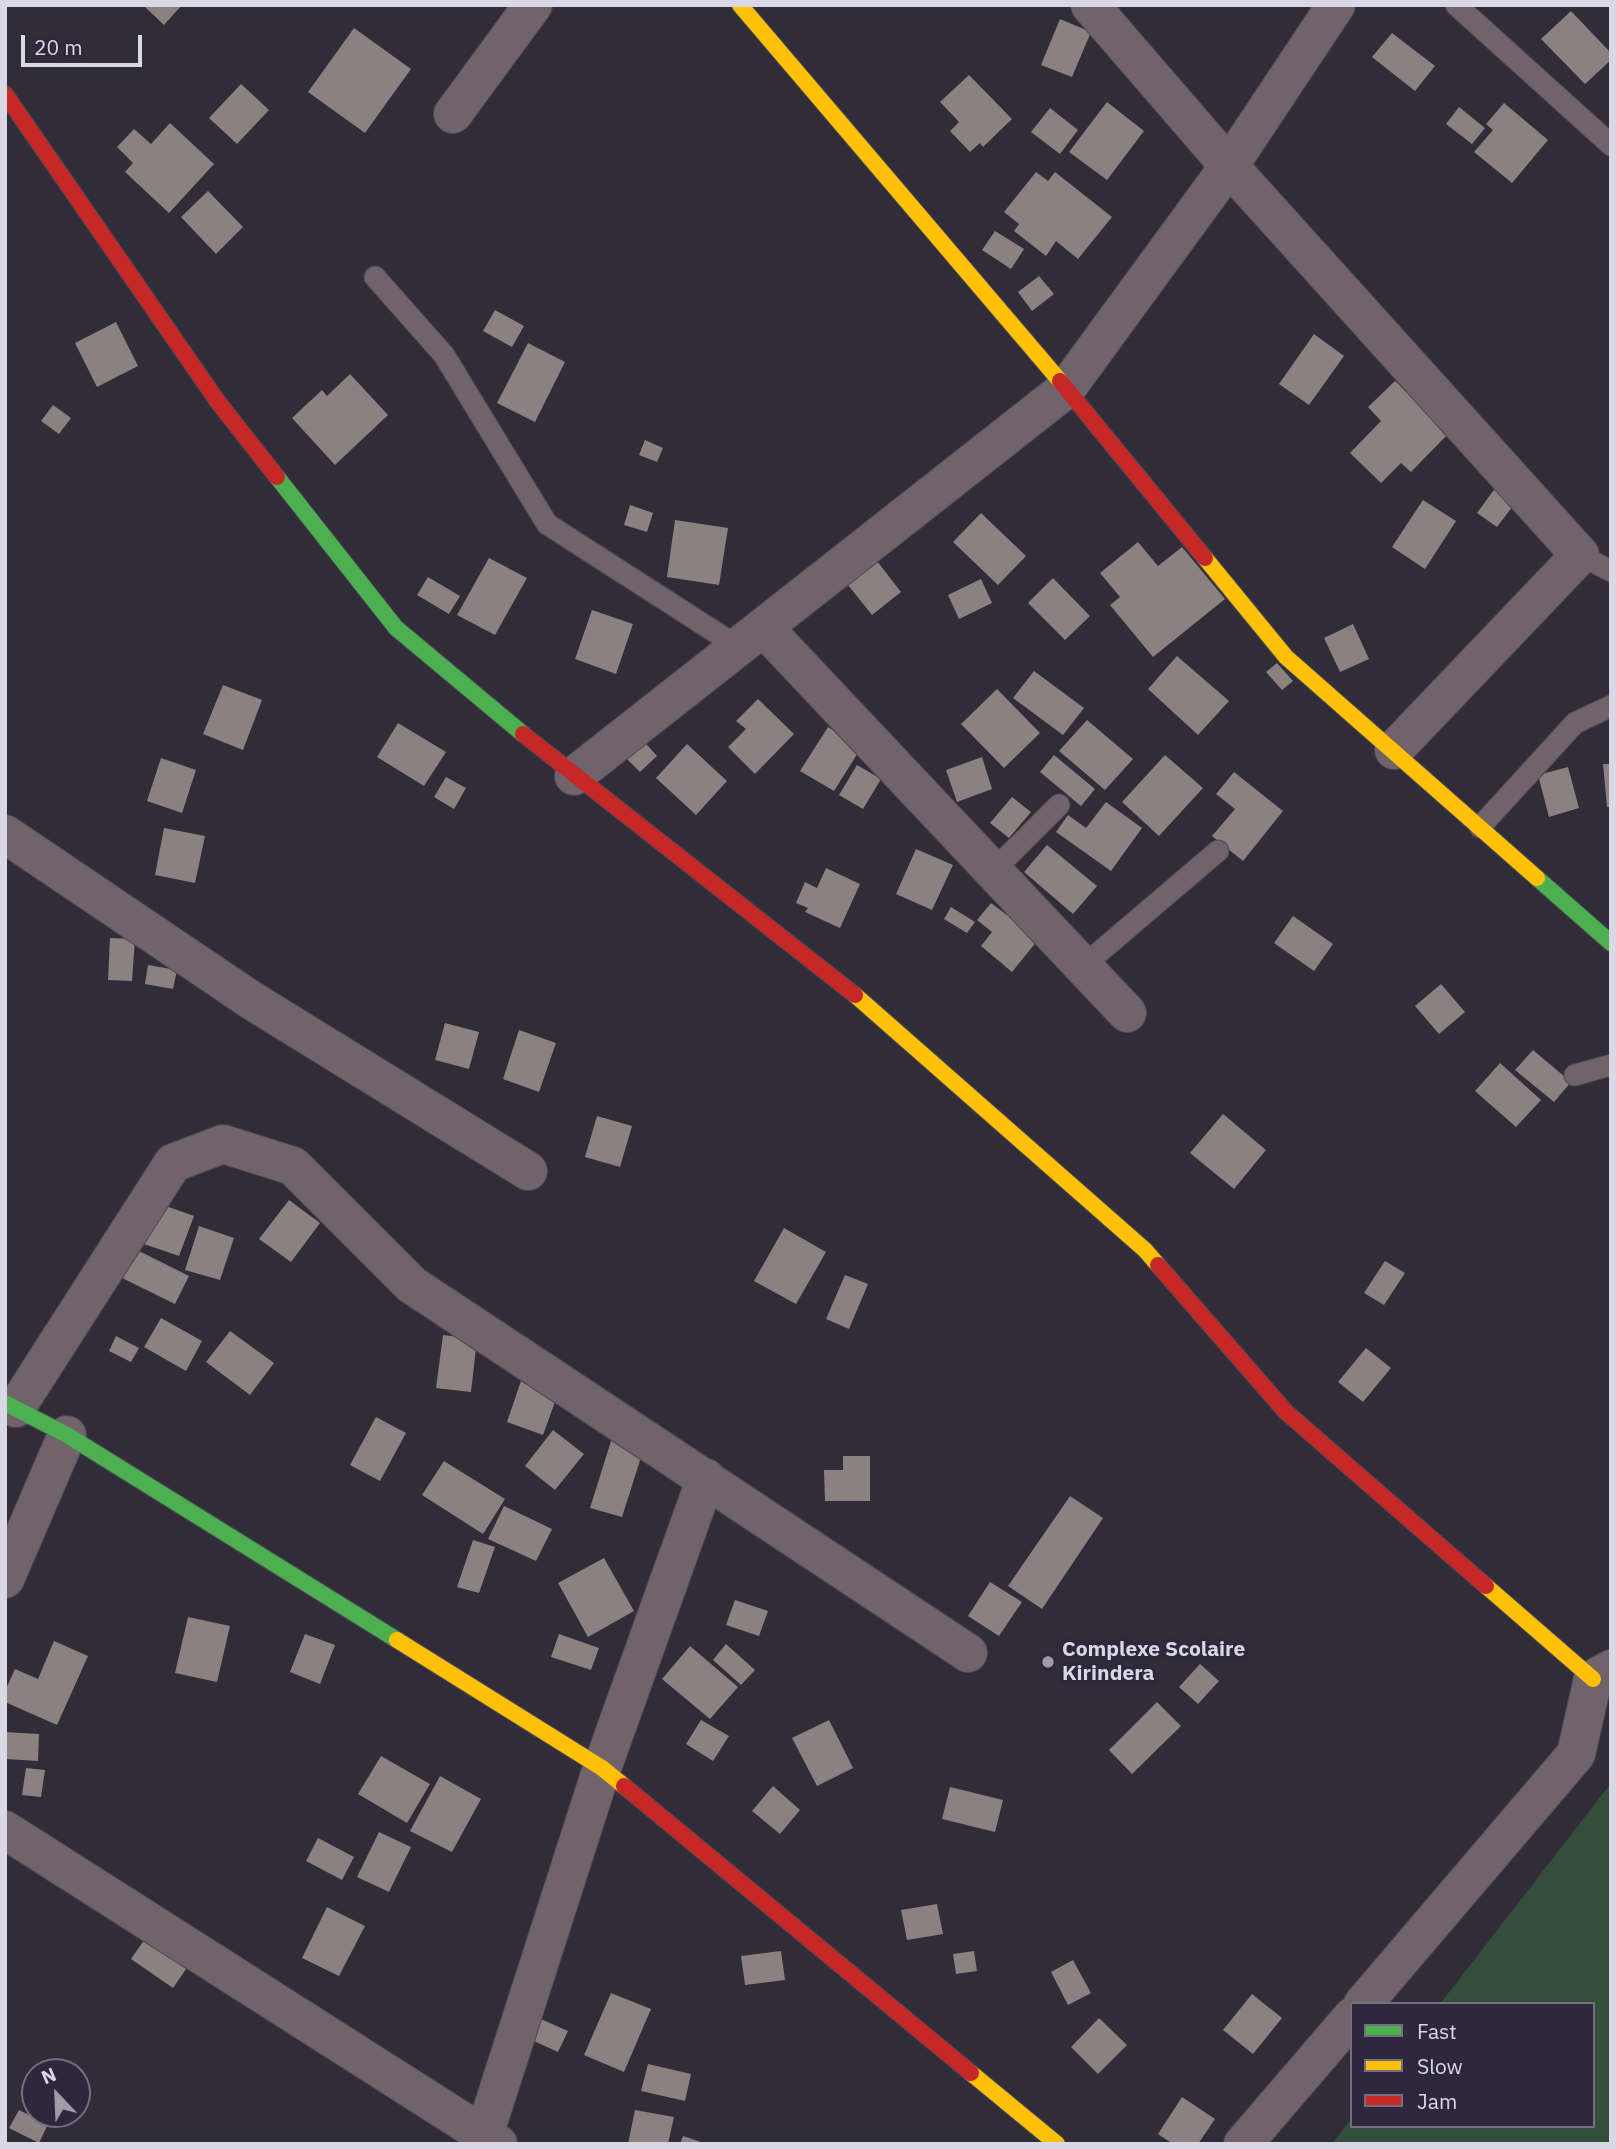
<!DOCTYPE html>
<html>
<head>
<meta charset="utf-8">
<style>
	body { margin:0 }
	#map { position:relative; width:1616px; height:2149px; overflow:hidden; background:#302c38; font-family:"IBM Plex Sans",sans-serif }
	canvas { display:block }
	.frame { position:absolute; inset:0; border:7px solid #dbd8e5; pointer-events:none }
	.legend { position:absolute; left:1350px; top:2002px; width:245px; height:126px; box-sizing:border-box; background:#2e283c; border:2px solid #736e80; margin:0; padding:9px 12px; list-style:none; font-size:21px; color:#dbd8e5 }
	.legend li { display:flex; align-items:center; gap:14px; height:35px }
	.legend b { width:35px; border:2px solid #736e80 }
	.north { position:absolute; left:21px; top:2058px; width:70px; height:70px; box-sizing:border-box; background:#2e283c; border:2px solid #736e80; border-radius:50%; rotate:337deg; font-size:19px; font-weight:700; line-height:28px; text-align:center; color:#dbd8e5 }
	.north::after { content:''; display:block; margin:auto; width:24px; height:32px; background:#9f9ca8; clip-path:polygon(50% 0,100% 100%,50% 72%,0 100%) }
	.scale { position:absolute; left:21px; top:35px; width:121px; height:32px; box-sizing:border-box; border:4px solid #dbd8e5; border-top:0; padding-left:9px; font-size:21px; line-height:24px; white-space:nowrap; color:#dbd8e5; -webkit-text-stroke:5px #2e283c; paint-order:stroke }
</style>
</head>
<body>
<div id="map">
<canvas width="1616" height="2149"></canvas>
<div class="frame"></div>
<ul class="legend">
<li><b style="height:9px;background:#4caf50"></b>Fast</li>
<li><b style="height:9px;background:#ffc107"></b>Slow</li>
<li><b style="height:9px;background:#c62828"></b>Jam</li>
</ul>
<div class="north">N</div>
<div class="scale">20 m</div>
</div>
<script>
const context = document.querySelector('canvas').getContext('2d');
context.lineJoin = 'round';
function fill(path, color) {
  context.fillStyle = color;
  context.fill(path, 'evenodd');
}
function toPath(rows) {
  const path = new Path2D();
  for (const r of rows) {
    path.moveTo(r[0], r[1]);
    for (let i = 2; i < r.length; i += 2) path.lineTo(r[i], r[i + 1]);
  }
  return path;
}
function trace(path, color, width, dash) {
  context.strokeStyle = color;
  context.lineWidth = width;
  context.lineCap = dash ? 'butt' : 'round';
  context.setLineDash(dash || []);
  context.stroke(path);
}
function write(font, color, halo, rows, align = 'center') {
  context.font = font + ' "IBM Plex Sans",sans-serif';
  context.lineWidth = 7;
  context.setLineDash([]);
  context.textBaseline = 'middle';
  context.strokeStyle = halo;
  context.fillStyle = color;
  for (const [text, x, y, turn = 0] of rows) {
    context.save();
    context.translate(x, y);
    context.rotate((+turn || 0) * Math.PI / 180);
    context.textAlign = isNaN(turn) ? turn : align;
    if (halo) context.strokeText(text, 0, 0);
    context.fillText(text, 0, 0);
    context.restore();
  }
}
fill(toPath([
	[1611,1783,1611,2144,1332,2144,1352,2118,1352,2126,1593,2126,1593,2004,1440,2004]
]), '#334f3c');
fill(toPath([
	[143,5,182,5,164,25],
	[1571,11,1611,53,1611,60,1585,84,1541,39],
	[1060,19,1091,32,1072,77,1041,65],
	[354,28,411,69,365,133,308,92],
	[1392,33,1435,66,1415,91,1372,57],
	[969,75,1012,119,983,147,980,143,970,152,950,131,959,122,940,102],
	[241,84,269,110,237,144,209,118],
	[1107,102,1144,131,1107,180,1069,152],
	[1504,103,1548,140,1512,183,1474,152,1493,130,1486,124],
	[1459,107,1485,128,1472,144,1446,124],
	[1050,108,1078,130,1060,154,1031,132],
	[170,123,214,164,169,213,125,172,133,163,117,147,134,129,151,144],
	[1036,172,1048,181,1055,172,1112,217,1078,259,1056,241,1046,256,1014,231,1019,224,1004,212],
	[208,191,243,227,216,254,181,217],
	[995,231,1024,249,1011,269,982,250],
	[1039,276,1054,294,1032,311,1018,292],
	[495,310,524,326,512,347,483,331],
	[116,322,138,366,97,387,75,343],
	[1314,334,1344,356,1309,405,1279,384],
	[528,343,565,362,535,422,497,403],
	[350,374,388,415,335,465,292,418,322,390,327,396],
	[1395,381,1449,433,1411,472,1401,463,1381,483,1350,453,1381,421,1368,407],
	[53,405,71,418,59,434,41,421],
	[645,440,663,448,657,462,639,455],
	[1499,483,1519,498,1497,527,1477,513],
	[1423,500,1456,521,1425,569,1392,547],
	[630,505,653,513,647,532,624,525],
	[981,513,1026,556,998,585,953,542],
	[675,520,728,528,719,585,667,577],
	[1138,542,1158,566,1182,547,1225,599,1153,657,1110,605,1120,597,1100,573],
	[870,552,901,592,872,615,840,575],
	[489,558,527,578,495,635,457,615],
	[428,577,460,596,449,614,417,595],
	[1053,578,1090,616,1065,640,1028,603],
	[981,579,992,603,959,619,948,595],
	[592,610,633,624,616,674,575,659],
	[1353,624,1369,659,1340,672,1324,638],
	[1177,656,1229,701,1198,735,1148,689],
	[1277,663,1293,681,1282,690,1266,672],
	[1034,671,1084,708,1063,735,1013,698],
	[223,685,262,700,243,750,203,734],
	[997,689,1040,733,1004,768,961,724],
	[758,699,794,734,755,774,728,747,746,729,736,721],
	[1087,720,1133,759,1105,790,1059,751],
	[398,723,446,752,424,786,377,757],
	[828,727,861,748,834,791,800,771],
	[638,735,657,756,640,772,620,752],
	[687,744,727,781,696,815,656,778],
	[1054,755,1095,789,1081,806,1040,772],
	[1165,755,1203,788,1159,836,1122,802],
	[982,757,992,789,957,802,946,770],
	[161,758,196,770,182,813,147,801],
	[1603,764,1611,764,1611,807,1607,807],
	[857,765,881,779,863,809,839,795],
	[1568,767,1579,808,1549,817,1538,775],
	[1234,772,1283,811,1243,861,1212,836,1235,809,1216,794],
	[446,777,466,788,454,809,434,797],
	[1012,797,1031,812,1009,838,990,823],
	[1106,802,1142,828,1111,871,1056,832,1068,815,1086,828],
	[164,828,205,836,195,883,155,875],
	[1047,845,1097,886,1073,914,1024,872],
	[916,849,953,865,932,910,896,894],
	[826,868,860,884,840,928,805,912,808,908,796,903,805,882,817,888],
	[991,903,1007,915,1011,910,1042,935,1012,972,981,946,992,932,977,920],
	[951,907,975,922,967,933,944,919],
	[1293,916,1333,944,1314,971,1274,943],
	[110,938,135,939,132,981,108,980],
	[148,965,177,970,173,989,145,984],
	[1441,984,1465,1012,1439,1034,1415,1006],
	[445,1023,479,1032,469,1069,435,1060],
	[519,1030,556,1043,539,1092,503,1079],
	[1533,1050,1571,1082,1554,1102,1515,1070],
	[1500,1063,1541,1100,1516,1127,1475,1091],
	[1223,1114,1266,1150,1234,1189,1190,1153],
	[597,1116,632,1126,620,1167,585,1157],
	[149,1200,194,1216,179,1256,135,1241],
	[289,1200,320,1223,291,1262,259,1239],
	[199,1226,234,1238,220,1280,185,1270],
	[784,1228,826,1252,796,1304,754,1281],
	[135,1249,189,1276,175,1304,120,1277],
	[1385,1261,1405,1273,1384,1305,1364,1293],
	[845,1275,868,1284,849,1329,826,1319],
	[161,1318,202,1341,186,1371,144,1347],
	[230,1331,274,1363,250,1395,206,1362],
	[443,1335,477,1339,471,1392,436,1388],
	[116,1336,139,1348,131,1362,109,1351],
	[1366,1348,1391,1368,1363,1402,1338,1382],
	[523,1375,560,1388,543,1435,507,1422],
	[376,1417,406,1433,380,1481,350,1465],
	[553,1430,584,1454,555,1490,525,1466],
	[611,1441,643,1451,622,1517,590,1508],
	[843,1456,870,1456,870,1501,825,1501,824,1470,843,1470],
	[444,1461,505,1499,483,1534,422,1495],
	[1070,1496,1103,1518,1042,1609,1008,1586],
	[504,1506,552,1529,536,1561,488,1539],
	[473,1540,495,1547,479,1593,457,1587],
	[604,1558,634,1611,588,1637,558,1583],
	[990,1582,1022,1602,999,1636,968,1616],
	[735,1600,768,1611,759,1636,726,1625],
	[188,1617,230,1626,217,1682,175,1673],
	[305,1634,335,1645,320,1684,290,1672],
	[559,1634,599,1648,591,1670,551,1657],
	[54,1641,88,1656,57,1725,5,1702,5,1691,15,1669,38,1679],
	[726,1644,755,1670,741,1685,713,1660],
	[690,1646,738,1687,710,1719,662,1679],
	[1200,1664,1219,1681,1198,1704,1179,1687],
	[1157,1702,1181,1726,1132,1774,1109,1750],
	[701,1720,729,1736,713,1761,686,1744],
	[829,1720,853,1768,817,1786,792,1738],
	[5,1732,39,1734,38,1761,5,1759],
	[381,1756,430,1784,407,1823,358,1794],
	[26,1768,45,1770,41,1797,22,1795],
	[440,1776,481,1799,452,1852,410,1831],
	[773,1786,800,1810,780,1834,752,1811],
	[950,1787,1003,1800,995,1832,942,1819],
	[379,1832,411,1847,389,1892,357,1877],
	[318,1838,354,1857,342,1880,306,1861],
	[937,1904,943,1934,907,1940,901,1910],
	[327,1907,365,1926,339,1976,302,1958],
	[151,1930,193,1959,173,1988,131,1959],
	[781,1951,785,1980,745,1985,741,1956],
	[974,1951,977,1971,956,1974,953,1954],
	[1073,1960,1091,1993,1068,2005,1051,1972],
	[611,1993,651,2009,624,2072,584,2055],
	[1252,1994,1282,2018,1253,2054,1223,2030],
	[534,2016,568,2031,558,2052,525,2037],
	[1099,2018,1127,2045,1098,2074,1071,2047],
	[648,2064,691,2074,685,2101,641,2091],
	[1182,2097,1215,2119,1198,2144,1173,2144,1158,2134],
	[19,2110,48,2124,39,2143,9,2128],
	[635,2110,674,2117,668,2144,628,2144],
	[683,2136,704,2143,704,2144,680,2144]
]), '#8a8180');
const lane = toPath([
	[1456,5,1611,145],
	[375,277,444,355,547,524,740,648],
	[1580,555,1611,571],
	[1480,827,1575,723,1611,706],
	[993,871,1059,805],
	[1083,966,1218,851],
	[1575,1075,1611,1065]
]);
const street = toPath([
	[1090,5,1229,166,1580,555,1394,750],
	[453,114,533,5],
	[765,629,1127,1013],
	[574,776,1066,389,1229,166,1336,5],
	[5,834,251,1000,528,1171],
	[16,1408,173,1163,223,1144,293,1166,412,1285,968,1653],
	[5,1579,67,1435],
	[5,1830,498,2144],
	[1363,2004,1576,1754,1593,1679,1611,1669],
	[484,2135,602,1768,706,1478],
	[1243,2144,1352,2017]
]);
const fast = toPath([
	[277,477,396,628,523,734],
	[1537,878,1611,943],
	[5,1403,67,1435,397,1640]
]);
const slow = toPath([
	[740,5,1060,381],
	[1205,558,1286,657,1537,878],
	[855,995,1145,1250,1158,1265],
	[1486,1586,1593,1679],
	[397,1640,602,1768,624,1786],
	[971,2073,1057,2144]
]);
const jam = toPath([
	[5,94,218,402,277,477],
	[1060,381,1205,558],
	[523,734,855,995],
	[1158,1265,1286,1412,1486,1586],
	[624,1786,971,2073]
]);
trace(lane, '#4c4853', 23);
trace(street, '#4c4853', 40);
trace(fast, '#4c4853', 18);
trace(slow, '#4c4853', 18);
trace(jam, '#4c4853', 18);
trace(lane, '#706369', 21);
trace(street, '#706369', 38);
trace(fast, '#4caf50', 16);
trace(slow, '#ffc107', 16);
trace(jam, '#c62828', 16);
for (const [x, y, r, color] of [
	[1048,1662,7,"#9f9ca8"]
]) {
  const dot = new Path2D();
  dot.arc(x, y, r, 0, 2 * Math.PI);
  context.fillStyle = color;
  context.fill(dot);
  trace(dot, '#2e283c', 2.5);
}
write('bold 21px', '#dbd8e5', '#2e283c', [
	["Complexe Scolaire",1062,1650],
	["Kirindera",1062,1674]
], 'left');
</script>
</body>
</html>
